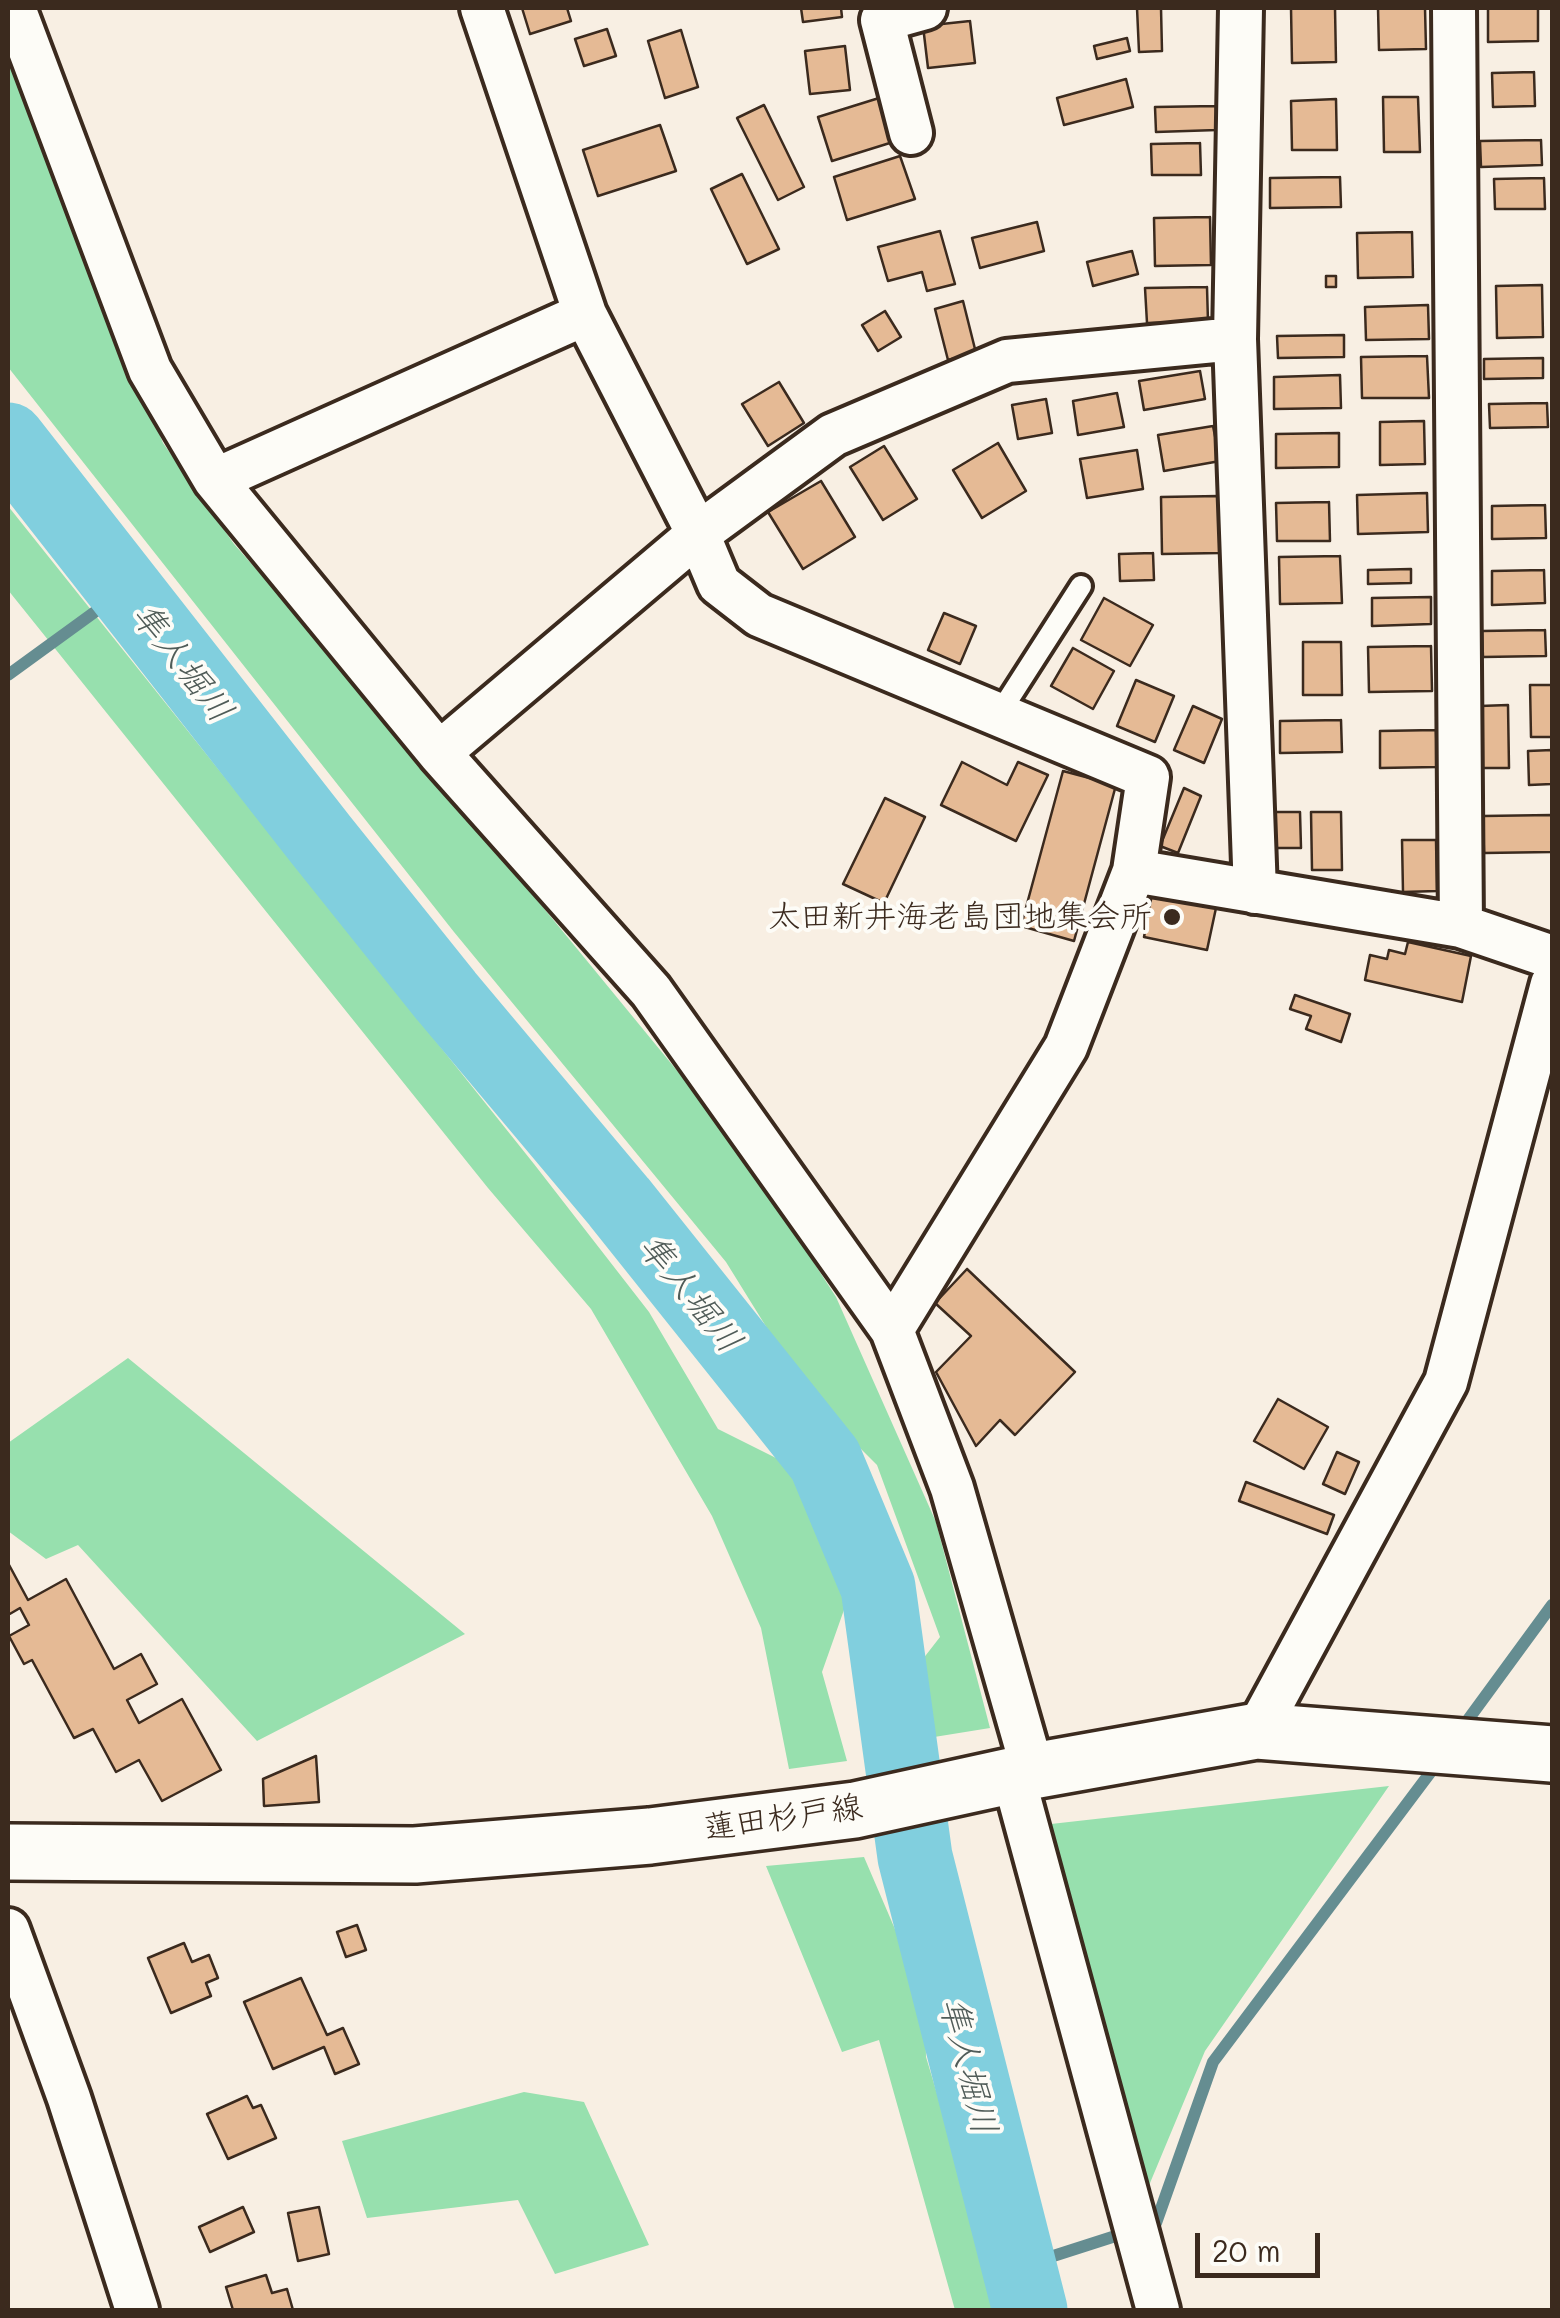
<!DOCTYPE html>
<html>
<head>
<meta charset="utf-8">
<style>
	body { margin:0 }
	#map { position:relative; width:1560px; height:2318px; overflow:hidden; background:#f8efe3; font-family:Mali,sans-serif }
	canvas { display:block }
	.frame { position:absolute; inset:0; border:10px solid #3b2a1e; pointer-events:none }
	.scale { position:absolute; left:1195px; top:2233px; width:125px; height:45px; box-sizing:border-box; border:5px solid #3b2a1e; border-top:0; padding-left:12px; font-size:30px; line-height:35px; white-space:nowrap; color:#3b2a1e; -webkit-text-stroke:8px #fdfcf7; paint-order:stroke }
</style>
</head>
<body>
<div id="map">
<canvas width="1560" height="2318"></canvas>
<div class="frame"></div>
<div class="scale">20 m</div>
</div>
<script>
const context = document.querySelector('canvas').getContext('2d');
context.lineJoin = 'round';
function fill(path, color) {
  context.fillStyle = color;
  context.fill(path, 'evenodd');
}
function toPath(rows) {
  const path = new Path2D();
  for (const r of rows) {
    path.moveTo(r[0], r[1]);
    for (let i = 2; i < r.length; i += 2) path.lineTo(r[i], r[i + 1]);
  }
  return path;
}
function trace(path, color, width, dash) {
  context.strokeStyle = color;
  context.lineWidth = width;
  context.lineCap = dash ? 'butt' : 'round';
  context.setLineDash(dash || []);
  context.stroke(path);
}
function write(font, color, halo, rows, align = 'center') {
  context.font = font + ' Mali,"Klee One",sans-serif';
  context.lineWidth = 8;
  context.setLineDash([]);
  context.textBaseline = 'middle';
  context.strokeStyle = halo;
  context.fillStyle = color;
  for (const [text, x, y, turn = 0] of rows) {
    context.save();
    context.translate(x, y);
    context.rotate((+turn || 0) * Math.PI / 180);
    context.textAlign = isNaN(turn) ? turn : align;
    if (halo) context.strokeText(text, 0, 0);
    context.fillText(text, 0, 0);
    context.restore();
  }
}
fill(toPath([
	[8,62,163,443,234,544,396,728,738,1145,836,1297,936,1522,990,1728,928,1738,912,1673,940,1637,877,1465,811,1399,726,1262,454,932,8,367],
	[8,506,534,1164,649,1312,718,1429,786,1463,844,1532,851,1590,822,1672,847,1761,789,1769,761,1628,712,1516,591,1309,488,1188,8,590],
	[128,1358,465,1634,257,1741,78,1545,46,1559,8,1531,8,1443],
	[1389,1786,1205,2051,1145,2195,1051,1824],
	[864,1857,925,1999,926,2057,1002,2310,955,2310,879,2040,842,2052,766,1866],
	[524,2092,584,2102,649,2245,555,2274,518,2200,367,2218,342,2141]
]), '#97e0ae');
trace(toPath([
	[8,675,125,590],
	[1459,1732,1552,1605],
	[1019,2267,1156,2223,1213,2062,1439,1761]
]), '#658d91', 12);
trace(toPath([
	[8,440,321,840,446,996,619,1202,825,1460,878,1587,915,1857,1030,2310]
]), '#81cfde', 75);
const building = toPath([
	[522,8,567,8,571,21,530,34,522,8],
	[801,8,841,8,842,17,803,22,801,8],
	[1137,8,1161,8,1162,51,1139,52,1137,8],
	[1291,8,1335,8,1336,62,1292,63,1291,8],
	[1378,8,1425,8,1426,49,1379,50,1378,8],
	[1488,8,1538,8,1538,41,1488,42,1488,8],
	[970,21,975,63,928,68,923,26,970,21],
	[607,29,616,56,584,66,575,39,607,29],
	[681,30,698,87,665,98,648,41,681,30],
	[1127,38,1130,51,1097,59,1094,46,1127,38],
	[845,46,850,90,810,94,805,51,845,46],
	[1534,72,1535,106,1493,107,1492,73,1534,72],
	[1126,79,1133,107,1064,125,1057,98,1126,79],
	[1383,97,1418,97,1420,152,1384,152,1383,97],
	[879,98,893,142,832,161,818,117,879,98],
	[1336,99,1337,150,1292,150,1291,101,1336,99],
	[764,105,804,187,778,200,737,118,764,105],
	[1216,106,1217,130,1156,132,1155,107,1216,106],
	[660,125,676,171,598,196,583,150,660,125],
	[1541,140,1542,165,1481,167,1480,141,1541,140],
	[1200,143,1201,175,1152,175,1151,144,1200,143],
	[900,156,915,199,847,220,834,177,900,156],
	[742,174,779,249,747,264,711,189,742,174],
	[1340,177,1341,207,1270,208,1270,178,1340,177],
	[1544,178,1545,209,1495,209,1494,179,1544,178],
	[1210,217,1211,265,1155,266,1154,218,1210,217],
	[1037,222,1044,251,980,268,972,238,1037,222],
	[940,231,955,284,927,291,922,272,888,281,878,247,940,231],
	[1412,232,1413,277,1358,278,1357,233,1412,232],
	[1132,251,1138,274,1093,286,1087,262,1132,251],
	[1326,276,1336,276,1336,287,1326,287,1326,276],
	[1542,285,1543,337,1497,338,1496,286,1542,285],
	[1207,287,1208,322,1147,323,1145,288,1207,287],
	[963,301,976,353,948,360,935,309,963,301],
	[1428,305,1429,339,1366,340,1365,307,1428,305],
	[885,311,901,337,878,351,862,325,885,311],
	[1344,335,1344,357,1278,358,1277,336,1344,335],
	[1427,356,1429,398,1362,398,1361,357,1427,356],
	[1543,358,1543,378,1484,379,1484,359,1543,358],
	[1200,371,1205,399,1144,410,1139,381,1200,371],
	[1340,375,1341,408,1274,409,1274,377,1340,375],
	[779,382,804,423,768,446,742,404,779,382],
	[1117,393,1124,427,1078,435,1073,401,1117,393],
	[1046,399,1052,433,1018,439,1012,405,1046,399],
	[1547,403,1548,427,1490,428,1489,404,1547,403],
	[1424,421,1425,464,1380,465,1380,422,1424,421],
	[1213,426,1220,461,1164,471,1158,435,1213,426],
	[1339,433,1339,467,1276,468,1276,434,1339,433],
	[998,443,1026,491,982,518,953,470,998,443],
	[884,446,917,499,883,520,850,467,884,446],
	[1137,450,1143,489,1087,498,1080,459,1137,450],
	[821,481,855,537,803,569,768,512,821,481],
	[1427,493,1428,532,1358,534,1357,495,1427,493],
	[1219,496,1220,553,1162,554,1161,497,1219,496],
	[1329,502,1330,541,1277,541,1276,503,1329,502],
	[1545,505,1546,538,1492,539,1492,506,1545,505],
	[1153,553,1154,580,1120,581,1119,554,1153,553],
	[1340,556,1342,603,1280,604,1279,557,1340,556],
	[1411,569,1411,583,1368,584,1368,570,1411,569],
	[1544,570,1545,603,1492,605,1492,571,1544,570],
	[1431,597,1431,624,1372,626,1372,598,1431,597],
	[1104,598,1153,625,1130,666,1081,640,1104,598],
	[944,613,976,626,960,664,928,650,944,613],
	[1545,630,1546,656,1483,657,1482,631,1545,630],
	[1303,642,1341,642,1342,695,1303,695,1303,642],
	[1431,646,1432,691,1369,692,1368,647,1431,646],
	[1073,648,1114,671,1093,709,1051,686,1073,648],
	[1136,680,1174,696,1155,742,1117,726,1136,680],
	[1530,685,1552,685,1552,737,1531,737,1530,685],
	[1508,705,1509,768,1481,768,1480,706,1508,705],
	[1193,706,1222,719,1204,763,1174,750,1193,706],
	[1341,720,1342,752,1280,753,1280,721,1341,720],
	[1436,730,1437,767,1380,768,1380,731,1436,730],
	[1552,750,1552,784,1529,785,1528,751,1552,750],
	[962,762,1007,785,1018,762,1048,775,1016,841,941,805,962,762],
	[1063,771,1116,785,1074,941,1021,926,1063,771],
	[1184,788,1201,796,1178,853,1160,846,1184,788],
	[885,798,925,817,884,903,843,884,885,798],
	[1267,812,1300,812,1301,848,1267,848,1267,812],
	[1311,812,1341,812,1342,870,1312,870,1311,812],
	[1552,815,1552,852,1484,853,1483,816,1552,815],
	[1402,840,1436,840,1437,891,1403,892,1402,840],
	[1152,894,1216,908,1207,950,1144,937,1152,894],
	[1408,942,1471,956,1462,1002,1365,980,1370,955,1387,959,1389,950,1405,954,1408,942],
	[1295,995,1350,1014,1341,1042,1306,1029,1311,1016,1290,1009,1295,995],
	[967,1269,1075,1372,1015,1435,1000,1420,976,1446,936,1372,971,1336,935,1303,967,1269],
	[1278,1399,1328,1427,1304,1469,1254,1441,1278,1399],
	[1337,1452,1359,1462,1345,1494,1323,1484,1337,1452],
	[1246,1482,1334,1515,1327,1534,1239,1501,1246,1482],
	[8,1563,28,1600,66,1579,114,1669,141,1654,157,1684,127,1700,139,1723,182,1699,221,1770,162,1801,139,1760,116,1772,93,1729,74,1738,32,1660,24,1664,9,1636,29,1625,20,1608,8,1615,8,1563],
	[316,1756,319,1802,264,1806,263,1779,316,1756],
	[357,1925,366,1950,346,1957,337,1932,357,1925],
	[184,1943,192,1962,209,1955,218,1978,206,1983,211,1996,171,2013,148,1958,184,1943],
	[301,1978,327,2035,343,2028,359,2064,335,2074,324,2047,273,2069,244,2002,301,1978],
	[247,2096,253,2108,261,2105,276,2138,228,2159,207,2114,247,2096],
	[243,2207,254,2232,210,2252,199,2227,243,2207],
	[319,2207,329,2254,298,2261,288,2213,319,2207],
	[266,2275,272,2293,287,2289,293,2310,233,2310,226,2287,266,2275]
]);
fill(building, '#e5ba95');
trace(building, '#3b2a1e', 2.5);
const lane = toPath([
	[999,714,1081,586]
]);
const street = toPath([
	[14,8,150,370,215,480,439,753,651,991,892,1330,952,1488,1033,1771],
	[482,8,585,314,698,534,719,584,759,615,1148,777,1134,871],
	[1241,8,1235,339,1255,892],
	[1454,8,1461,926,1552,957],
	[911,133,882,20,925,8],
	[215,480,585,314],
	[439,753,698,534,833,435,1007,361,1235,339],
	[892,1330,1066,1047,1134,871,1461,926],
	[1257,1731,1446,1382,1552,984],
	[1013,1775,1158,2310],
	[8,1930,69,2098,137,2310]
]);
const secondary = toPath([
	[8,1852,415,1855,650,1836,855,1810,1033,1771,1257,1731,1552,1754]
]);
trace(lane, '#3b2a1e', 28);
trace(street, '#3b2a1e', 50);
trace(secondary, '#3b2a1e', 62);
trace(lane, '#fdfcf7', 20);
trace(street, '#fdfcf7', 42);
trace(secondary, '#fdfcf7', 55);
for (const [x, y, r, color] of [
	[1172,917,10,"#3b2a1e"]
]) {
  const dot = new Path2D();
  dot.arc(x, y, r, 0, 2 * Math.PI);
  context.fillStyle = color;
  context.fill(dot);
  trace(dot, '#fdfcf7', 4);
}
write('32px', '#3b2a1e', '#fdfcf7', [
	["太田新井海老島団地集会所",1152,917]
], 'right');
write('32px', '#3b2a1e', '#fdfcf7', [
	["蓮田杉戸線",783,1818,-8]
]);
write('italic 35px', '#505c58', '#fdfcf7', [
	["隼人堀川",182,663,52],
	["隼人堀川",690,1294,51],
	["隼人堀川",968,2066,76]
]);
</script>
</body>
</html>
